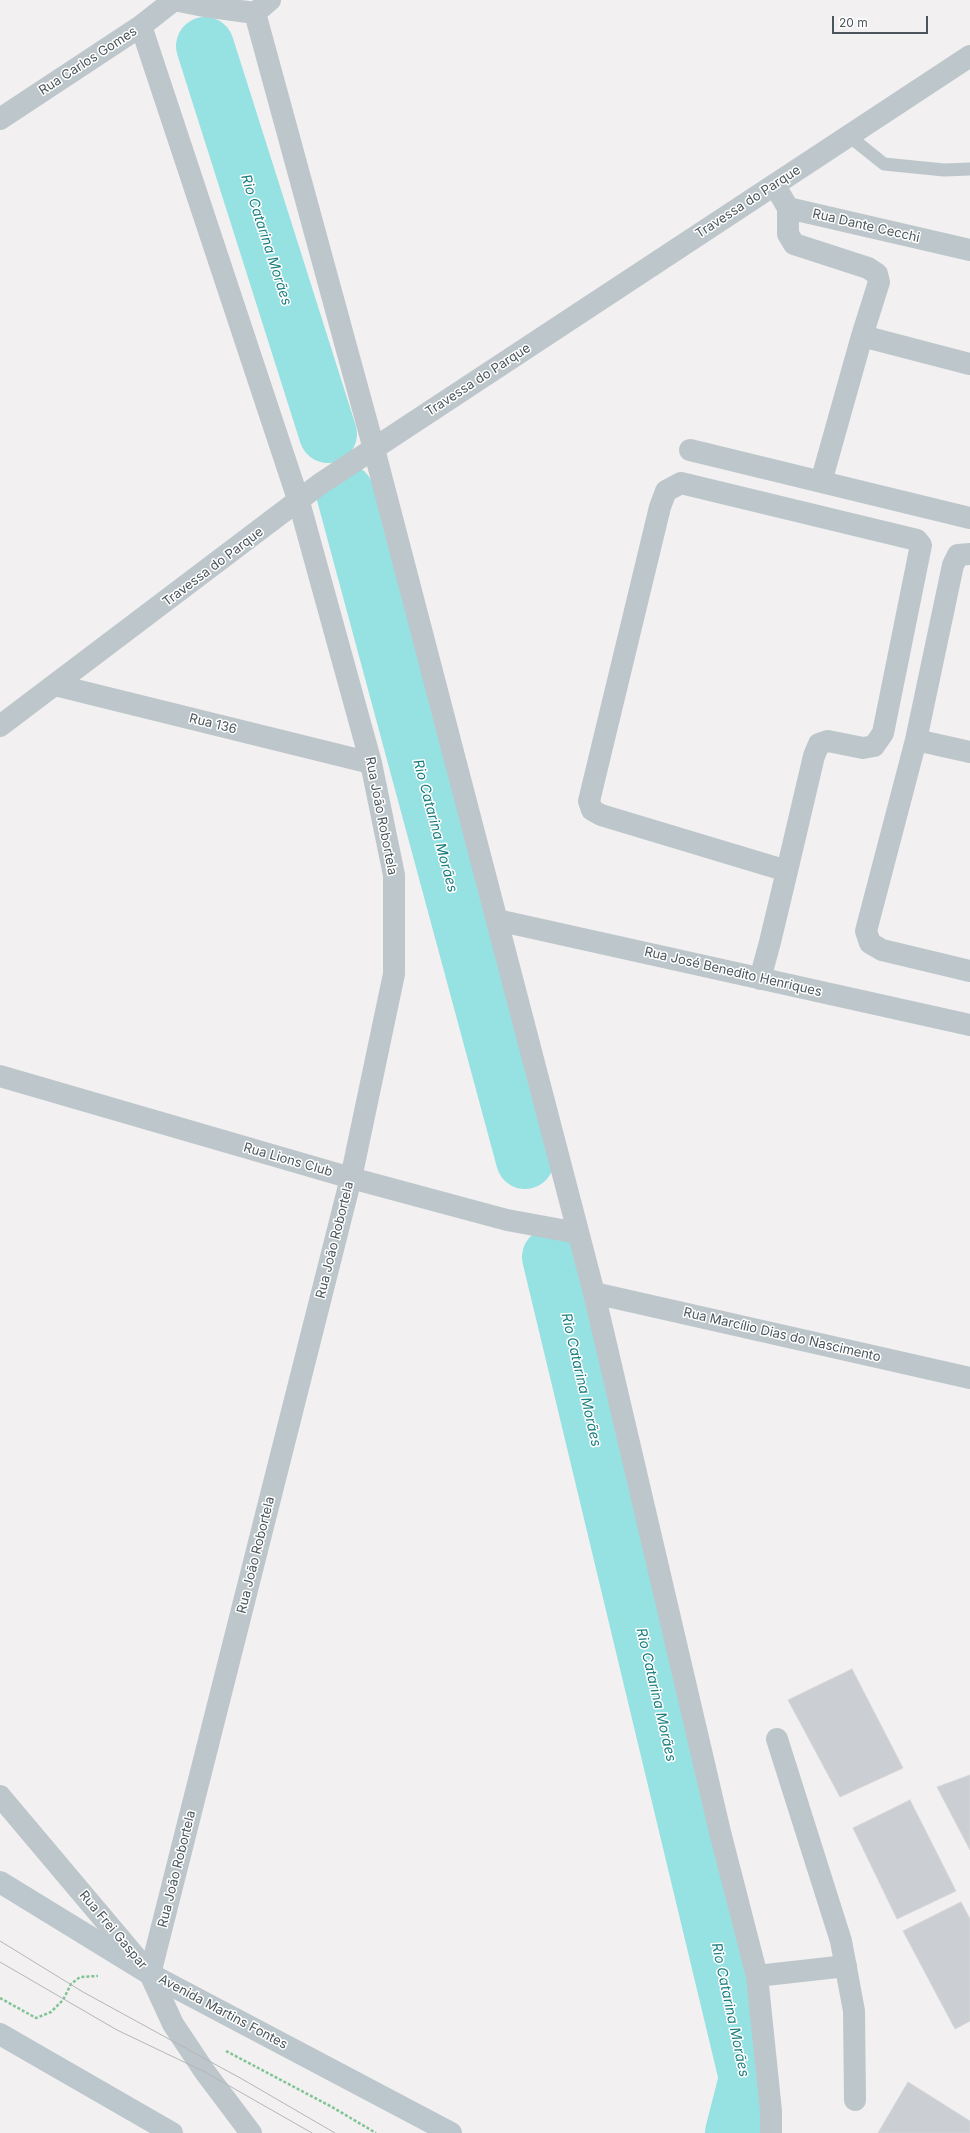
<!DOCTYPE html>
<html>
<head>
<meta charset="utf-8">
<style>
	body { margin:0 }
	#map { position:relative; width:970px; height:2133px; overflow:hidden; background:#f2f0f0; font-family:Inter,sans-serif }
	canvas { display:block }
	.scale { position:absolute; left:832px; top:16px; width:96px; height:18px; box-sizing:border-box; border:2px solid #4a565b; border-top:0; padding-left:5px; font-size:12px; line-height:14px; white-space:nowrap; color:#4a565b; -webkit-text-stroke:3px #fff; paint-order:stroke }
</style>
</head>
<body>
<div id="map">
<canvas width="970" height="2133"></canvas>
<div class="scale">20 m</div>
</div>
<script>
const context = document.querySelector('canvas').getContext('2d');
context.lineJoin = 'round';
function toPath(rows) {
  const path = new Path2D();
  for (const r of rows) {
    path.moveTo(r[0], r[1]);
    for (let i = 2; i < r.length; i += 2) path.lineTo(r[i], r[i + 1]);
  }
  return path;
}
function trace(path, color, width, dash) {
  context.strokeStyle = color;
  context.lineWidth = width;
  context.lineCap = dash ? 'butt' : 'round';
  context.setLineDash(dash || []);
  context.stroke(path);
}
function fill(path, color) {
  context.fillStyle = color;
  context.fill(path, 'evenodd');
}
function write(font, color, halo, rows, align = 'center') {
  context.font = font + ' Inter,sans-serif';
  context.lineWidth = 3;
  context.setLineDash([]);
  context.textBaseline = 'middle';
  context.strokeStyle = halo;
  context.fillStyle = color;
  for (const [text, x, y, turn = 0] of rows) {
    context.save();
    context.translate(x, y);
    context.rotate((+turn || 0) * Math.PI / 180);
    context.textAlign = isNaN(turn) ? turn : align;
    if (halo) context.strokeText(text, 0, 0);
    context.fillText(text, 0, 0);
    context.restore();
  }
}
trace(toPath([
	[205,46,328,434],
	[345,493,525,1160],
	[551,1257,748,2078,734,2133]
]), '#96e1e2', 58);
const building = toPath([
	[852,1669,903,1768,840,1797,788,1700,852,1669],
	[970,1775,970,1850,937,1787,970,1775],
	[910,1800,956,1891,897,1919,853,1828,910,1800],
	[961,1902,970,1919,970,2021,955,2029,903,1931,961,1902],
	[908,2082,970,2121,970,2133,878,2133,908,2082]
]);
fill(building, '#cbced2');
trace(building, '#d5d7da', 1);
trace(toPath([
	[0,1998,36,2018,51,2012,63,2000,71,1984,80,1977,98,1976],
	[226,2051,332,2107,376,2133]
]), '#80c495', 2.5, [3, 2]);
trace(toPath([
	[849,136,884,164,944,170,970,169]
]), '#bdc7cb', 13);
trace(toPath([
	[174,0,204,6,255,13],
	[255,13,374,449,594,1293,720,1832,757,1976,771,2111,771,2133],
	[255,13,270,0],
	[141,26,299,502,371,763,394,875,394,974,351,1178,150,1974],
	[0,119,141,26,174,0],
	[781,196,788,208,970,250],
	[788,208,788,234,794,244,868,268,877,274,879,282,862,336,970,364],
	[690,450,970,518],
	[821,482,862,336],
	[970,554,958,555,953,565,916,740,866,931,870,943,882,950,970,971],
	[55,685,371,763],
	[0,726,320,484,970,56],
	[916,740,970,752],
	[497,920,970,1025],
	[760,979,770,942,787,871,814,756,819,744,828,741,863,748,874,746,883,733,921,545,917,540,681,483,666,491,660,507,589,801,592,810,601,815,787,871],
	[0,1076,351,1178,507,1220,578,1233],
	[594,1293,970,1378],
	[777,1739,841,1941,854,2011,855,2100],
	[757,1976,846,1966]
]), '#bdc7cb', 22);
trace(toPath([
	[0,1796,150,1974,173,2024,205,2072,251,2133]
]), '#bdc7cb', 22);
trace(toPath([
	[0,1882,150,1974,451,2133],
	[0,2034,172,2133]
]), '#bbc7cc', 22);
trace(toPath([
	[0,1941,83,1992,242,2079,335,2133],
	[0,1962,117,2030,205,2072,312,2133]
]), '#b3b6b9', 1);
write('13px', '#4a565b', '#fff', [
	["Rua Carlos Gomes",88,61,-33],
	["Travessa do Parque",748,202,-33],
	["Rua Dante Cecchi",866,226,13],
	["Travessa do Parque",478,380,-33],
	["Travessa do Parque",213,567,-37],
	["Rua 136",213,724,14],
	["Rua João Robortela",381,816,79],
	["Rua José Benedito Henriques",733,972,13],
	["Rua Lions Club",288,1160,16],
	["Rua João Robortela",335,1240,-76],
	["Rua Marcílio Dias do Nascimento",782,1335,13],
	["Rua João Robortela",256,1555,-76],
	["Rua João Robortela",177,1869,-76],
	["Rua Frei Gaspar",113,1930,50],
	["Avenida Martins Fontes",223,2012,28]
]);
write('italic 14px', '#1b7e7f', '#fff', [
	["Rio Catarina Morães",266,240,72],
	["Rio Catarina Morães",435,826,75],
	["Rio Catarina Morães",581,1380,77],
	["Rio Catarina Morães",656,1695,77],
	["Rio Catarina Morães",730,2010,78]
]);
</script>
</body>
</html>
